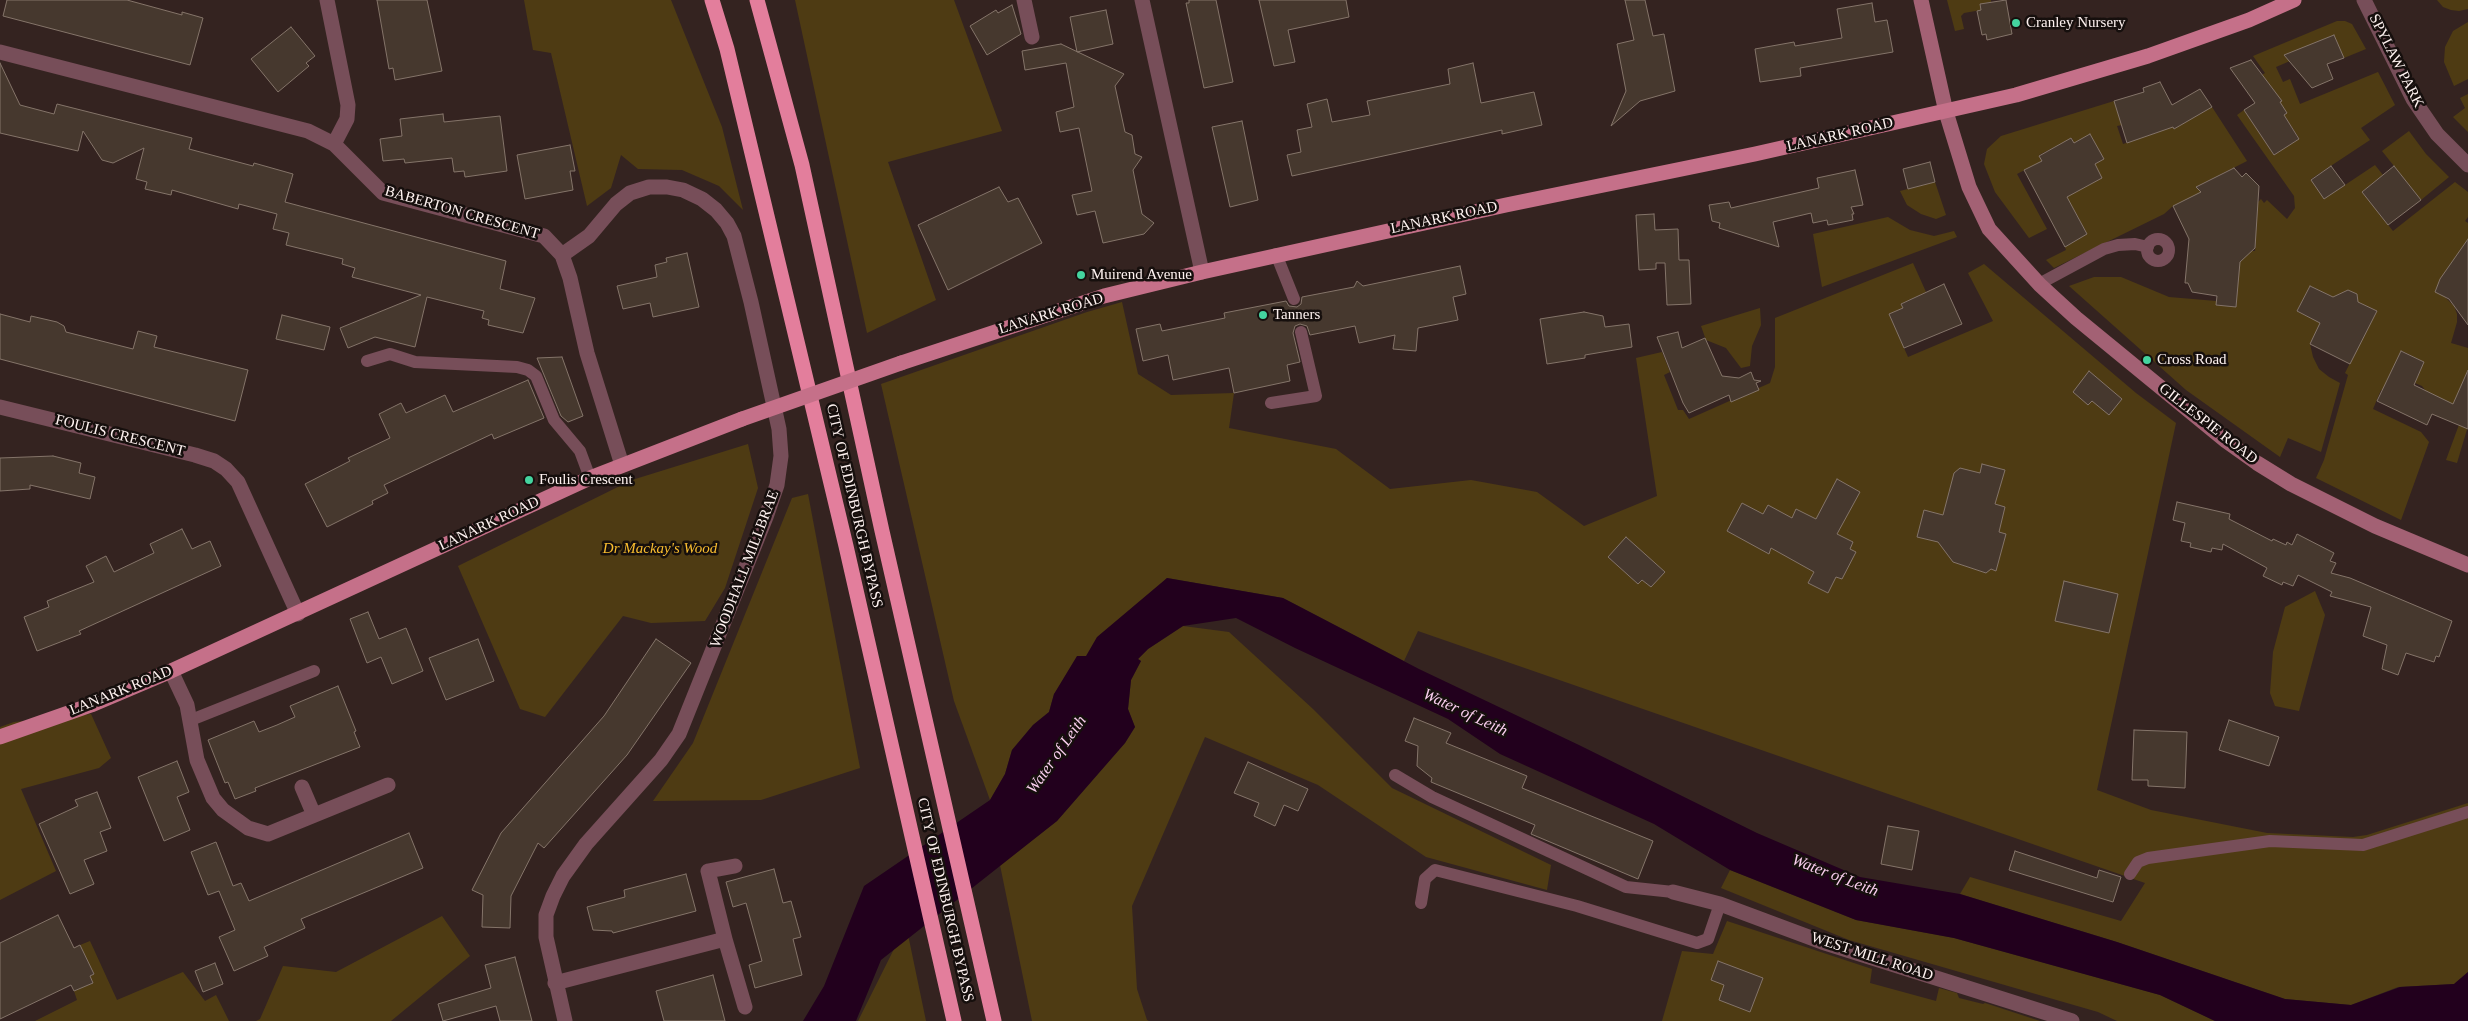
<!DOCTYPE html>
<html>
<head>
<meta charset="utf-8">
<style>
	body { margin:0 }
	canvas { display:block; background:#342320 }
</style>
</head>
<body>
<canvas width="2468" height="1021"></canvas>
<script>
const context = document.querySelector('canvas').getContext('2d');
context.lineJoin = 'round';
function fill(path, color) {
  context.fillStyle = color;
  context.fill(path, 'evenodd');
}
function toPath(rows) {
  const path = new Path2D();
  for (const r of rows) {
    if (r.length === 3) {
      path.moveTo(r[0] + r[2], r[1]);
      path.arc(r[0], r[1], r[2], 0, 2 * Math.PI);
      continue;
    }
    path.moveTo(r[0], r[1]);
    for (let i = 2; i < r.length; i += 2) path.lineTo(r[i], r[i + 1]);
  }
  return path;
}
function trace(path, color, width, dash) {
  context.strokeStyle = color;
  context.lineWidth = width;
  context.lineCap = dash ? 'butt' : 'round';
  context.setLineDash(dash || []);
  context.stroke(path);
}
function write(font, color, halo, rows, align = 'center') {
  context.font = font + ' Georgia,serif';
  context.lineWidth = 5;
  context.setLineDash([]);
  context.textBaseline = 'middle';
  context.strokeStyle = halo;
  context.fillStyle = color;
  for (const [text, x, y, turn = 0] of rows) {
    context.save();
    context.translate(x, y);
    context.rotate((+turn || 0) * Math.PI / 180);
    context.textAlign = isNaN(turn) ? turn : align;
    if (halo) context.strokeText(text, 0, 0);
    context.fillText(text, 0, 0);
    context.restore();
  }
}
fill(toPath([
	[524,0,671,0,722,127,743,210,719,186,682,170,638,169,621,155,611,188,587,206,551,53,533,50],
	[795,0,954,0,1002,131,888,162,936,300,867,333],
	[1947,0,1991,0,1991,2,1980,4,1981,10,1964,13,1961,16,1964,29,1955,31],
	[2437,0,2468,0,2468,9,2459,11,2451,10,2443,7],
	[2337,21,2345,21,2352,24,2366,49,2344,58,2334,35,2288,54,2290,61,2276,67,2283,82,2290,79,2300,104,2378,72,2395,105,2361,128,2370,140,2311,179,2324,199,2375,165,2383,175,2362,192,2393,231,2455,182,2468,192,2468,217,2465,221,2468,223,2468,239,2440,280,2443,295,2454,306,2457,314,2457,322,2451,343,2468,348,2468,426,2457,463,2446,460,2467,403,2456,399,2447,420,2432,414,2425,390,2422,386,2415,383,2424,362,2402,351,2384,391,2381,390,2373,409,2421,432,2429,442,2401,520,2316,478,2324,460,2348,375,2345,373,2376,311,2362,304,2359,310,2357,294,2348,290,2343,292,2339,300,2310,286,2297,311,2312,319,2322,320,2310,344,2313,357,2319,369,2329,377,2340,383,2321,452,2288,438,2280,457,2186,390,2069,286,2094,277,2121,277,2169,297,2216,301,2216,305,2236,307,2240,259,2248,251,2255,251,2257,215,2217,212,2192,197,2173,206,2164,214,2054,268,2046,260,2066,250,2065,247,2087,234,2076,213,2054,225,2074,143,2072,138,2039,155,2042,161,2017,174,2047,229,2029,238,1995,192,1984,164,1987,149,2001,136,2114,101,2122,125,2117,126,2123,144,2159,132,2151,109,2160,105,2174,129,2212,107,2247,161,2196,187,2209,200,2249,211,2261,199,2264,203,2267,200,2287,219,2295,208,2294,196,2237,115,2244,110,2274,155,2299,138,2284,115,2287,113,2262,75,2265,73,2253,56],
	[2468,22,2468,79,2454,86,2444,62,2445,47,2453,31],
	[2468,94,2468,132,2453,117,2465,108,2460,98],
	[2409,131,2426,154,2449,177,2421,200,2382,151],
	[1935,182,1946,215,1936,219,1921,214,1907,205,1900,191],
	[1888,217,1910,230,1934,236,1954,231,1957,237,1822,287,1813,234],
	[1913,263,1926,292,1901,304,1903,308,1889,314,1908,357,1993,321,1968,273,1984,264,2136,393,2176,423,2097,790,2151,810,2267,833,2353,837,2367,835,2468,803,2468,972,2454,984,2398,987,2351,1005,2285,999,2117,942,1960,894,1970,877,2121,921,2145,883,1418,631,1404,661,1283,598,1167,578,1054,694,1049,712,1033,725,1012,750,1005,774,990,800,954,701,881,384,1087,312,1122,302,1138,374,1171,395,1234,393,1229,428,1336,449,1390,489,1471,480,1537,492,1584,526,1657,496,1636,358,1662,352,1670,372,1664,375,1678,410,1683,410,1689,419,1770,383,1775,367,1775,318],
	[1608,557,1665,572,1651,587,1642,580,1638,584],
	[1760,308,1761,325,1752,346,1750,366,1741,368,1726,348,1706,340,1701,326],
	[748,444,758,488,725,588,705,621,651,623,623,616,545,717,520,709,458,566,632,480],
	[808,494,860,768,761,800,653,801,693,743,792,498],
	[2315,591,2325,615,2299,711,2275,706,2270,693,2273,652,2285,607],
	[1183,626,1229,632,1313,709,1392,788,1551,865,1547,890,1426,857,1318,785,1205,737,1132,906,1137,989,1147,1020,1149,1021,1032,1021,1000,865,1057,821,1125,743,1135,727,1128,709,1131,680,1141,661,1138,659,1148,649],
	[91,714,111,758,99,768,21,789,56,871,0,900,0,727,14,722],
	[1730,870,1856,920,1954,938,2160,995,2215,1021,2117,1021,2098,1012,1849,940,1721,888],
	[442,916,470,956,391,1021,256,1021,260,1019,283,966,336,972],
	[1727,921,1872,969,1870,983,1936,1001,1939,988,1957,993,1959,998,1983,1004,1985,1003,2040,1021,1662,1021,1682,951,1713,954],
	[906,925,926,1021,858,1021],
	[90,941,117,1000,183,972,205,1001,216,995,229,1021,35,1021,77,1000,74,991,93,983,90,976,94,974,80,945]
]), '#4e3b13');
fill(toPath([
	[1167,578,1283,598,1419,669,1579,745,1757,833,1860,877,1960,894,2117,942,2285,999,2351,1005,2400,987,2454,984,2468,972,2468,1021,2215,1021,2160,995,1954,938,1856,920,1730,870,1654,824,1500,754,1448,719,1295,648,1236,618,1183,626,1148,649,1138,659,1141,661,1131,680,1128,709,1135,727,1125,743,1057,821,881,960,856,1021,803,1021,824,986,864,886,990,800,1005,774,1012,750,1033,725,1049,712,1054,694,1077,656,1086,656,1097,637]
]), '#22001d');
const building = toPath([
	[7,0,127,0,182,15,182,12,203,18,190,65,3,16,7,0],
	[377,0,427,0,442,71,395,80,393,68,389,69,377,0],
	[1189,0,1216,0,1233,82,1204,88,1186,3,1189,3,1189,0],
	[1259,0,1346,0,1349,17,1288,30,1295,62,1274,66,1259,0],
	[1625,0,1645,0,1653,36,1664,34,1675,91,1640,101,1611,126,1626,91,1617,44,1634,40,1625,0],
	[2006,0,2012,34,1987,40,1986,34,1982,35,1977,11,1981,10,1980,4,2006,0],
	[1872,3,1875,22,1887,20,1893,52,1800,68,1801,76,1760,82,1755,49,1794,42,1795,46,1842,38,1837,9,1872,3],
	[1012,5,1021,34,987,55,970,26,996,10,998,13,1012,5],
	[1106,10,1113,44,1077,52,1070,17,1106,10],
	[291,27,315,56,306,63,309,66,278,92,251,59,291,27],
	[2334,35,2344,58,2327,64,2333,79,2312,88,2284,55,2334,35],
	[1061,44,1124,74,1115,86,1125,132,1132,135,1135,154,1142,157,1133,170,1142,214,1154,223,1144,234,1103,243,1095,211,1077,215,1072,195,1092,191,1079,128,1060,132,1056,112,1074,107,1066,63,1025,70,1022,51,1061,44],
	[2251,60,2282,101,2280,102,2287,113,2284,115,2299,139,2274,155,2244,110,2255,103,2230,68,2251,60],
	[0,63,20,105,54,114,57,104,192,138,189,149,253,166,254,163,293,174,285,202,506,261,500,289,535,298,523,333,488,325,489,320,482,318,484,311,427,297,415,347,375,337,348,348,340,328,421,295,352,277,355,268,342,264,343,259,286,245,289,233,273,229,277,214,239,204,238,209,172,190,171,195,145,189,147,182,136,179,144,148,113,163,102,160,83,131,78,151,0,133,0,63],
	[1473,63,1481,103,1534,92,1542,125,1502,134,1502,130,1292,176,1287,155,1301,152,1297,130,1312,127,1307,104,1327,99,1332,122,1370,115,1367,101,1450,84,1448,69,1473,63],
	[2160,82,2172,105,2200,89,2212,107,2174,129,2173,127,2127,143,2114,101,2144,92,2143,88,2160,82],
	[443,114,444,122,500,116,507,171,465,177,464,171,454,172,452,158,405,163,404,159,383,161,380,139,402,136,400,119,443,114],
	[1242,121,1258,200,1230,207,1212,127,1242,121],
	[2090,134,2104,159,2095,164,2102,178,2067,197,2087,234,2065,247,2024,170,2042,161,2039,156,2071,138,2074,143,2090,134],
	[570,145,575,171,570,171,573,190,525,199,517,155,570,145],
	[1930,162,1935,182,1908,189,1903,169,1930,162],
	[2331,166,2345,185,2324,199,2311,180,2331,166],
	[2394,166,2421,200,2388,225,2362,192,2394,166],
	[2234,168,2242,177,2246,173,2259,186,2255,248,2240,262,2236,307,2216,305,2217,296,2192,292,2188,283,2185,283,2189,239,2173,206,2201,192,2196,187,2234,168],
	[1855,170,1863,205,1851,207,1854,214,1852,214,1853,220,1828,225,1827,220,1813,223,1811,213,1773,222,1779,247,1719,228,1720,223,1712,221,1709,205,1729,202,1731,208,1819,188,1817,178,1855,170],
	[999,187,1008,202,1018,198,1042,243,948,290,918,225,999,187],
	[1654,214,1655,230,1678,229,1679,260,1689,260,1691,304,1667,305,1665,263,1656,263,1656,269,1639,270,1636,215,1654,214],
	[2468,239,2468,325,2449,299,2435,292,2440,279,2468,239],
	[687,253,699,307,653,317,650,303,623,309,617,286,657,277,655,265,667,262,666,258,687,253],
	[1460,266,1466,294,1453,297,1458,320,1418,328,1416,351,1393,349,1395,335,1359,343,1355,326,1310,335,1307,326,1300,324,1295,326,1293,333,1300,362,1287,365,1290,381,1234,393,1229,368,1173,380,1168,355,1143,361,1136,329,1160,324,1162,331,1225,318,1224,313,1286,301,1289,306,1297,307,1301,304,1302,297,1354,287,1357,281,1363,286,1460,266],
	[1944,284,1962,324,1904,348,1889,314,1903,308,1901,304,1944,284],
	[2310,286,2333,297,2348,290,2357,294,2358,302,2377,311,2350,364,2310,344,2320,323,2297,311,2310,286],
	[1584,312,1603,316,1605,327,1629,324,1632,347,1585,355,1585,358,1547,364,1540,319,1584,312],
	[0,314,30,322,31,316,57,322,64,326,66,332,133,349,138,331,157,336,154,347,248,370,235,421,0,359,0,314],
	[282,315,330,327,324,350,276,339,282,315],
	[1678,332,1682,348,1705,338,1722,376,1739,378,1751,372,1754,380,1761,381,1756,383,1759,390,1731,402,1729,395,1689,413,1683,403,1657,337,1678,332],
	[2401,351,2424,362,2414,385,2453,404,2468,370,2468,429,2432,414,2427,425,2377,401,2401,351],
	[562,357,583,416,568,422,561,416,537,358,562,357],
	[2089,371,2122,399,2109,415,2092,401,2088,405,2073,392,2089,371],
	[528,380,544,418,494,439,492,434,384,485,388,493,372,501,373,504,327,527,305,484,350,461,348,458,390,438,379,414,401,403,406,413,445,395,453,412,528,380],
	[53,456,81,463,79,473,95,477,90,499,30,485,30,489,0,491,0,458,53,456],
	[1982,464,2005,470,1995,504,2005,507,1999,532,2006,534,1996,571,1991,569,1986,573,1953,562,1938,542,1917,537,1924,510,1943,515,1954,473,1960,468,1980,473,1982,464],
	[1837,479,1860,492,1837,534,1853,542,1850,549,1856,552,1842,579,1836,577,1828,593,1808,583,1814,572,1771,548,1769,554,1727,531,1742,503,1763,514,1768,505,1792,518,1796,509,1816,519,1837,479],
	[2177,502,2230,514,2229,519,2272,541,2273,539,2286,545,2287,542,2292,545,2297,534,2334,553,2330,561,2336,563,2331,573,2350,578,2452,621,2439,657,2436,656,2434,662,2406,653,2398,675,2382,669,2387,645,2363,636,2371,607,2330,596,2332,592,2298,575,2293,586,2283,582,2282,585,2263,576,2267,568,2223,544,2222,550,2212,548,2211,552,2190,547,2191,543,2181,541,2185,523,2173,520,2177,502],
	[182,529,192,549,210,541,221,566,79,631,81,634,37,651,24,617,49,607,47,601,94,582,86,566,106,556,114,572,154,553,150,544,182,529],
	[1626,537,1665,572,1651,587,1642,580,1638,584,1608,557,1626,537],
	[2064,581,2118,594,2109,633,2055,621,2064,581],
	[368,612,379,639,406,628,423,671,392,684,381,657,367,663,350,619,368,612],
	[478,639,494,681,446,700,429,658,478,639],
	[656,639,691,663,627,755,544,848,538,843,511,896,510,928,482,927,483,895,472,890,501,833,604,716,656,639],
	[338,686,356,731,354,732,360,747,255,788,256,791,235,799,228,782,225,783,208,740,254,721,259,732,277,725,295,717,290,706,338,686],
	[1414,718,1451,733,1446,743,1527,776,1522,788,1653,841,1638,879,1531,834,1535,825,1431,782,1432,778,1417,766,1418,746,1405,741,1414,718],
	[2229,720,2279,737,2269,766,2219,750,2229,720],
	[2134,730,2187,732,2185,788,2148,786,2148,780,2132,780,2134,730],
	[177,761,189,792,177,797,190,830,164,841,138,777,177,761],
	[1248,762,1308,789,1298,811,1284,805,1275,826,1254,816,1259,803,1234,793,1248,762],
	[97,792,111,828,100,832,107,851,84,860,94,884,70,894,39,824,78,806,75,800,97,792],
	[1888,826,1919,831,1912,870,1881,864,1888,826],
	[409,833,423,868,301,919,305,928,264,947,268,956,234,971,219,937,235,930,219,891,208,895,191,852,216,842,233,886,241,883,249,901,409,833],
	[2015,851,2097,878,2099,870,2121,877,2113,902,2009,870,2015,851],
	[774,869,783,903,791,901,801,937,793,939,802,975,755,988,749,965,762,961,746,903,733,907,726,882,774,869],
	[686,874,696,911,613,933,612,931,593,930,587,907,625,897,624,890,686,874],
	[58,915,74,948,80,945,94,974,90,976,93,983,74,991,71,985,0,1019,0,943,58,915],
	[515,957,532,1021,500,1021,496,1006,443,1021,438,1004,491,988,485,965,515,957],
	[1718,961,1763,978,1750,1012,1719,1000,1724,985,1711,980,1718,961],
	[215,963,223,984,203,992,195,971,215,963],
	[713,975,725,1021,664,1021,656,991,713,975]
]);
fill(building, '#46382e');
trace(building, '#847469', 1);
trace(toPath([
	[2158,250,11],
	[1276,254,1294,299],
	[2039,284,2104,249,2118,245,2135,244,2148,247],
	[367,361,390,354,415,362,517,367,528,370,536,376,554,420,580,451,590,478],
	[1271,403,1316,396,1301,332],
	[191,720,314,671],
	[1395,775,1432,797,1626,887,1673,892],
	[2130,874,2138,862,2148,858,2270,841,2363,845,2468,812],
	[1421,903,1425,879,1435,870,1577,906,1697,943,1708,939,1720,904]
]), '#774e59', 12);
trace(toPath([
	[327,0,348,105,347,119,334,144],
	[1024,0,1032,37],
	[1142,0,1202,272],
	[2364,0,2413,99,2437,134,2468,165],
	[0,52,308,131,334,144,383,193,544,236,562,255,570,278,587,353,622,465],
	[562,255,589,236,616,204,630,193,649,187,667,187,683,190,702,199,716,210,727,223,734,236,751,302,779,429,781,456,777,485,766,517,679,734,661,760,586,844,563,876,553,896,546,915,546,937,565,1021],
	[0,407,195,455,214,461,226,469,238,482,298,614],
	[171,671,187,705,197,760,213,798,223,810,248,828,268,834,388,785],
	[302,787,314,815],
	[1673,892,1720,904,1822,942,2072,1021],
	[725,939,745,1007],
	[555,983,725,939,708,871,735,866]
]), '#774e59', 15);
trace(toPath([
	[1921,0,1946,112,1969,187,1989,229,2040,285,2076,318,2226,441,2257,463,2291,484,2375,526,2468,565]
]), '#a36174', 15);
trace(toPath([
	[901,363,1104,296,1202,272,1506,205,1755,154,2016,95,2148,56,2249,20,2294,0],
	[0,737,91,705,171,671,590,478,742,419]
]), '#c57089', 15);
trace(toPath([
	[712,0,727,49,846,546,954,1021],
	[757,0,802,165,882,531,994,1021]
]), '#e37e9c', 15);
trace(toPath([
	[742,419,901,363]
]), '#c57089', 15);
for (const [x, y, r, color] of [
	[2016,23,5,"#44d49f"],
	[1081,275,5,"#44d49f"],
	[1263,315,5,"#44d49f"],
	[2147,360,5,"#44d49f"],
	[529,480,5,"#44d49f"]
]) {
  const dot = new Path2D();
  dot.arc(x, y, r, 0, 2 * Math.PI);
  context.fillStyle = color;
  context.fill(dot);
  trace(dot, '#160f0d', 2);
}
write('15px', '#fef2f0', '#160f0d', [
	["Cranley Nursery",2026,23],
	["Muirend Avenue",1091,275],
	["Tanners",1273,315],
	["Cross Road",2157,360],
	["Foulis Crescent",539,480]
], 'left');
write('15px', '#fef2f0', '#160f0d', [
	["SPYLAW PARK",2396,61,63],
	["LANARK ROAD",1840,135,-13],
	["BABERTON CRESCENT",462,213,16],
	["LANARK ROAD",1444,218,-12],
	["LANARK ROAD",1051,314,-17],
	["GILLESPIE ROAD",2208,424,38],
	["FOULIS CRESCENT",120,436,14],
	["CITY OF EDINBURGH BYPASS",854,506,77],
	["LANARK ROAD",489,524,-25],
	["WOODHALL MILLBRAE",745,569,-69],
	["LANARK ROAD",121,691,-22],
	["CITY OF EDINBURGH BYPASS",945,900,77],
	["WEST MILL ROAD",1872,957,18]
]);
write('italic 15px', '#f9bd2f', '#160f0d', [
	["Dr Mackay's Wood",660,549]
]);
write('italic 16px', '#facfef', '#160f0d', [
	["Water of Leith",1465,713,25],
	["Water of Leith",1057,755,-55],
	["Water of Leith",1835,876,21]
]);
</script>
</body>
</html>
